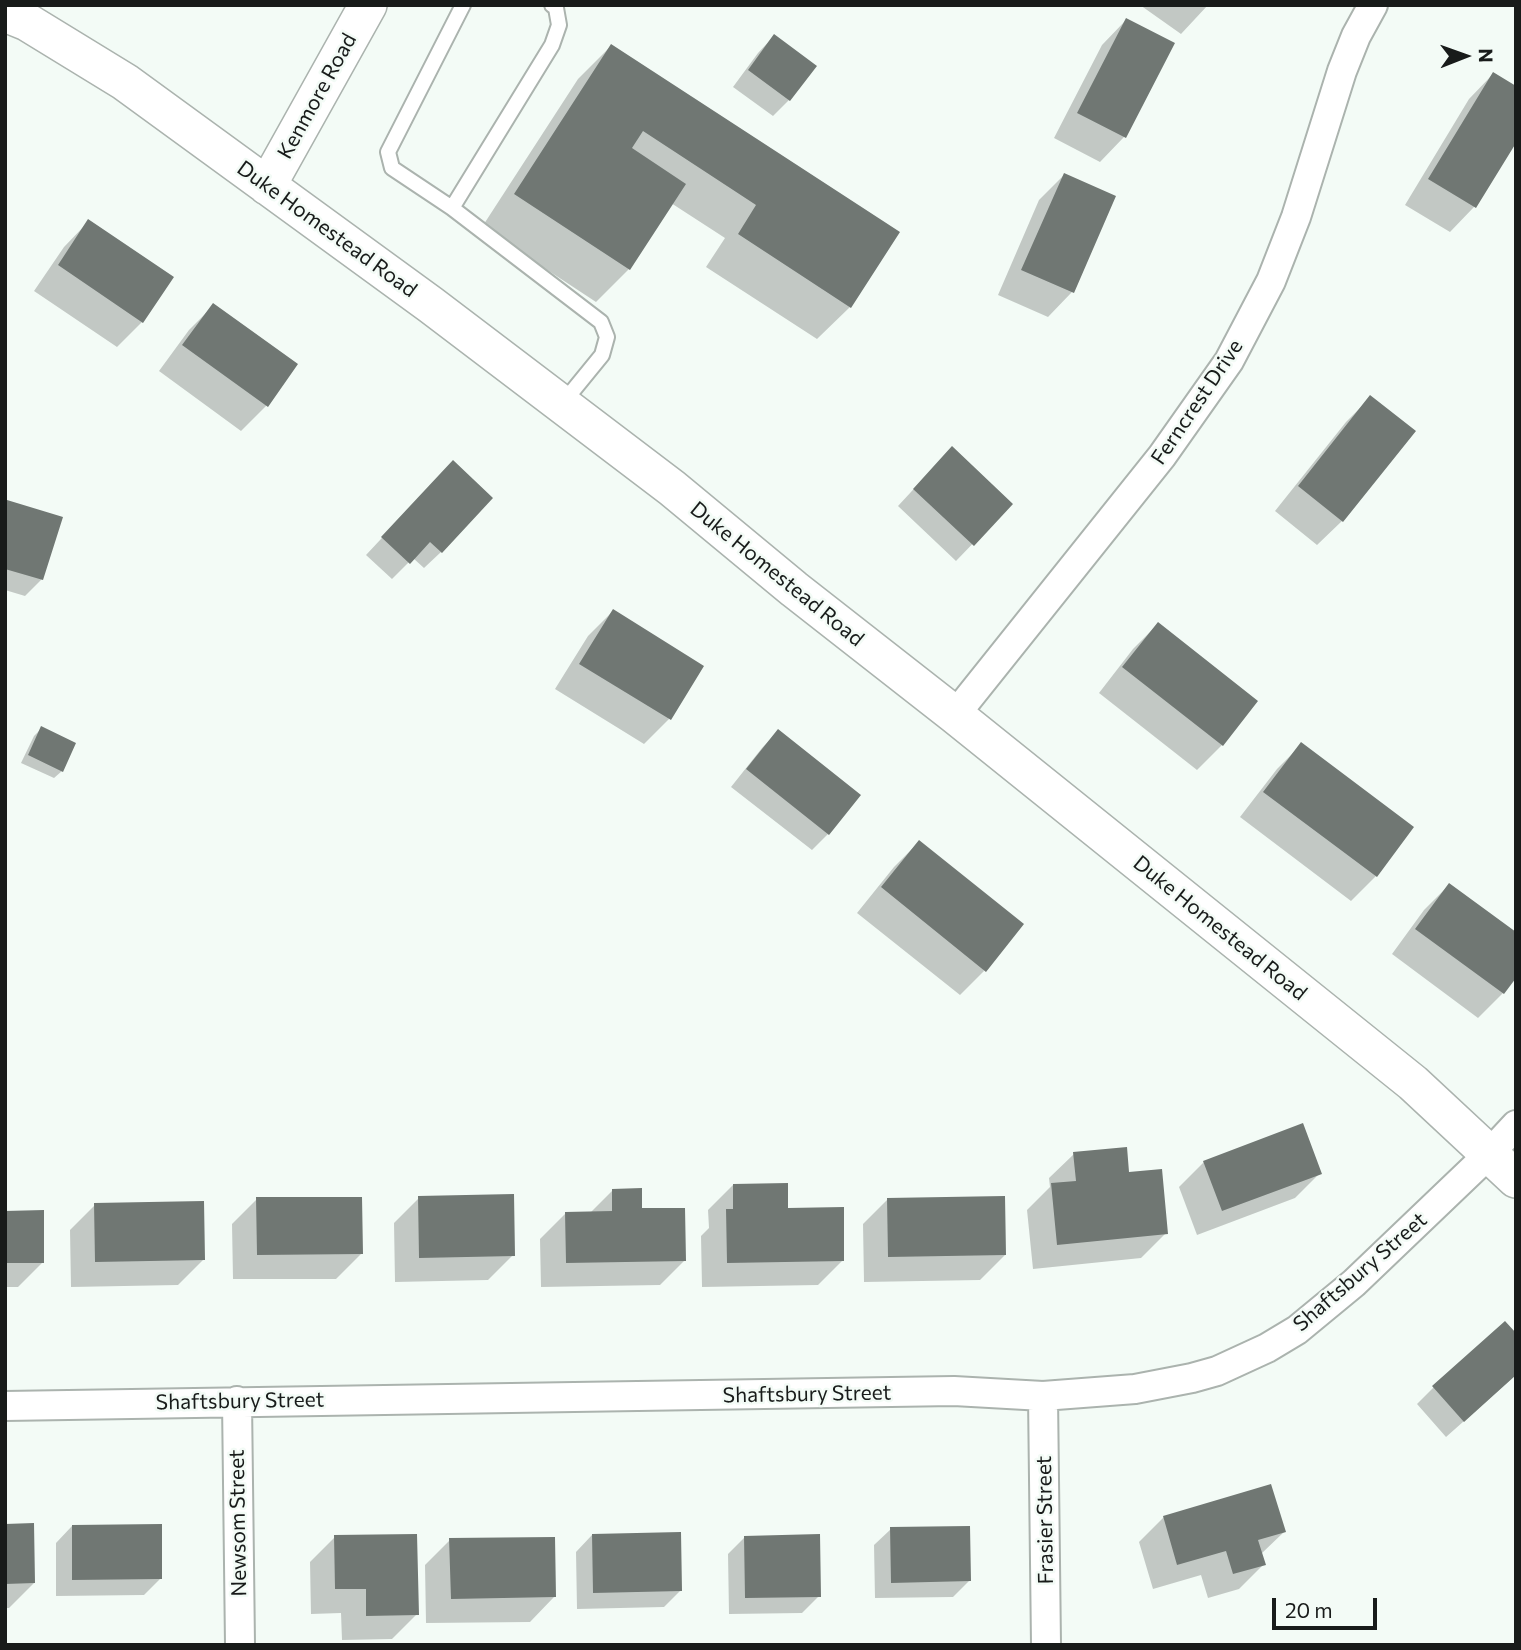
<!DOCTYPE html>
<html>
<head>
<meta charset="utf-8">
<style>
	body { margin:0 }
	#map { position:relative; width:1521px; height:1650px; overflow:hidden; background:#f3fbf6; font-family:Commissioner,sans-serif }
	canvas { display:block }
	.frame { position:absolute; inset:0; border:7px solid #181b1a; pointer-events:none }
	.north { position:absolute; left:1430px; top:21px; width:70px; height:70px; -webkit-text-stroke:5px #f3fbf6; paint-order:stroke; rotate:89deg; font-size:19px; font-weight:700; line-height:28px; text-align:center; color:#181b1a }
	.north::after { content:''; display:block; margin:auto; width:24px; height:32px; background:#181b1a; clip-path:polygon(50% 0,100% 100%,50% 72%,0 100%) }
	.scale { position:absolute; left:1272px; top:1598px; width:105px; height:32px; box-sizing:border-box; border:4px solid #181b1a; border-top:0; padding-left:9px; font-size:21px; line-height:24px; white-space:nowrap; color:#181b1a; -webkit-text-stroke:5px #f3fbf6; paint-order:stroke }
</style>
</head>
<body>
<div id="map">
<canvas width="1521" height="1650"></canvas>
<div class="frame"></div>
<div class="north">N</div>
<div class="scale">20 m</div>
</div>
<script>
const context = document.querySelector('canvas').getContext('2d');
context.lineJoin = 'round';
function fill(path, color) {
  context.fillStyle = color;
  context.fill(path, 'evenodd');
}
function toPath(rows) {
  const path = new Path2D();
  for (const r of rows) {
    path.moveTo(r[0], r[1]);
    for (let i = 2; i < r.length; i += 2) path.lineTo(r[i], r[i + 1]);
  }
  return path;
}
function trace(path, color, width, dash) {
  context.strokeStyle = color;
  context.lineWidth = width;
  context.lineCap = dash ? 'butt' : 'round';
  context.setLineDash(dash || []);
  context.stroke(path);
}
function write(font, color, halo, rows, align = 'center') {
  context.font = font + ' Commissioner,sans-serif';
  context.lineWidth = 5;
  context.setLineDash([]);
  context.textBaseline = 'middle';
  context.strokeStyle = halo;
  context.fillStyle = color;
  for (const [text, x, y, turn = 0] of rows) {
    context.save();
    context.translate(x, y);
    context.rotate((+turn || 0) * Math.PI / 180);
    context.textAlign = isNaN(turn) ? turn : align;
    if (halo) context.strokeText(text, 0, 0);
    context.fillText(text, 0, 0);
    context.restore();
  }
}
fill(toPath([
	[1140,5,1208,5,1181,34],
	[1126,20,1124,137,1100,162,1054,138,1102,45],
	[774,36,789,100,773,116,733,87,758,53],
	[611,46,850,307,817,339,706,267,725,238,671,203,629,269,596,302,482,227,578,79],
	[1493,74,1516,139,1474,207,1450,232,1405,205,1469,99],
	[1064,175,1114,197,1072,292,1048,317,998,295,1039,200],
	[88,222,142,322,117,347,34,291,64,247],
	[214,305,296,365,266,406,241,431,159,371,189,330],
	[1370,398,1342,521,1317,545,1275,511,1346,422],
	[936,465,1011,504,956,561,898,506],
	[437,479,441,552,424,568,413,558,392,579,366,555],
	[7,502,42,579,25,596,5,590,5,504],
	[613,611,669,719,644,744,555,689,588,636],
	[1158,624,1256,701,1222,745,1197,770,1099,693,1133,649],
	[42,728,62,771,54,778,21,763,34,736],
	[778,731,828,834,812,850,731,787,762,748],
	[1302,744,1376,876,1351,901,1240,817,1277,769],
	[919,842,984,971,960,995,857,913,894,867],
	[1449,885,1516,975,1503,993,1478,1018,1392,954,1424,910],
	[1074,1154,1128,1174,1166,1233,1141,1258,1033,1269,1027,1210,1050,1187,1049,1178],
	[1204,1162,1320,1173,1295,1198,1197,1235,1179,1187],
	[733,1185,787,1210,843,1260,818,1285,702,1287,701,1236,709,1228,708,1210],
	[613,1190,641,1210,685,1260,660,1285,541,1287,540,1239,565,1214,590,1213],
	[419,1198,513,1255,488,1280,395,1282,394,1223],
	[257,1199,361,1254,336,1279,233,1279,232,1224],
	[888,1199,1005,1255,980,1280,864,1282,863,1224],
	[95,1205,203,1260,178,1285,71,1287,70,1230],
	[5,1213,43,1262,18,1287,5,1287],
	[1516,1375,1446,1437,1417,1404,1434,1387],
	[1164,1517,1284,1532,1261,1554,1264,1564,1239,1589,1208,1598,1201,1575,1153,1589,1139,1542],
	[5,1525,34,1583,9,1608,5,1608],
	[72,1526,160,1579,144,1595,56,1596,56,1543],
	[891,1529,970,1580,953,1597,875,1598,874,1545],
	[592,1535,680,1591,664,1607,577,1609,576,1552],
	[335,1537,417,1614,392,1639,342,1640,341,1613,311,1614,310,1562],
	[745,1537,819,1596,802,1613,729,1614,728,1554],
	[450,1540,554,1597,530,1622,426,1623,425,1565]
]), '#0003');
fill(toPath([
	[1126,18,1175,43,1126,138,1077,113],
	[774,34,817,66,790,101,748,70],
	[611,44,900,232,851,308,738,234,756,205,643,131,632,148,686,184,630,270,514,194],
	[1493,72,1516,86,1516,143,1476,208,1428,179],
	[1064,173,1116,196,1074,293,1021,270],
	[88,219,174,277,143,323,58,265],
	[213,303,298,364,268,407,182,345],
	[1370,395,1416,431,1343,522,1298,486],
	[952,446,1013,504,974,546,913,489],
	[453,460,493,498,442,553,430,542,410,564,381,537],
	[7,500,63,517,43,580,5,569],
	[613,609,704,666,671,720,579,664],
	[1158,622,1258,701,1223,746,1122,667],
	[41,726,76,743,63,772,28,755],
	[778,729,861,795,829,835,746,769],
	[1301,742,1414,827,1377,877,1263,792],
	[919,840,1024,924,986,972,881,887],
	[1449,883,1516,932,1516,978,1504,994,1415,929],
	[1303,1123,1322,1174,1222,1211,1203,1161],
	[1127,1147,1129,1172,1162,1169,1168,1234,1057,1245,1051,1183,1076,1181,1073,1152],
	[788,1183,788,1208,844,1207,844,1261,727,1263,726,1209,733,1209,733,1184],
	[642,1188,642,1208,685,1208,686,1261,566,1263,565,1212,612,1211,612,1189],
	[514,1194,515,1256,419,1258,418,1196],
	[1005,1196,1006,1255,888,1257,887,1198],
	[256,1197,362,1197,363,1254,257,1255],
	[204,1201,205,1260,95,1262,94,1203],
	[44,1210,44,1263,5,1263,5,1211],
	[1505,1321,1516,1333,1516,1375,1464,1422,1432,1386],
	[1271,1484,1286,1532,1258,1540,1266,1565,1233,1574,1226,1551,1177,1565,1163,1516],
	[34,1523,35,1583,5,1584,5,1524],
	[162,1524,162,1579,72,1580,72,1525],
	[970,1526,971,1581,891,1583,890,1527],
	[681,1532,682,1591,593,1593,592,1534],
	[417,1534,419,1615,366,1616,366,1589,335,1589,334,1535],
	[820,1534,821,1597,745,1598,744,1536],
	[555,1537,556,1597,451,1599,449,1538]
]), '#707773');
const service = toPath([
	[552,5,556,8,559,25,552,45,452,208,601,322,607,337,602,355,562,404],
	[452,208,392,168,388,152,463,5]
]);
const minor = toPath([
	[955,715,1162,456,1229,361,1271,281,1296,217,1342,71,1356,36,1373,5],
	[1043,1396,1046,1645],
	[237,1401,240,1645],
	[5,1406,954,1391,1043,1396,1135,1389,1192,1378,1217,1371,1267,1348,1297,1330,1354,1283,1489,1154,1516,1125]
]);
const tertiary = toPath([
	[5,13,27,22,125,82,431,305,672,488,794,589,955,715,1413,1083,1516,1179],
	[267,186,368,5]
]);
trace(service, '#abb3ae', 18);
trace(minor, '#abb3ae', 32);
trace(tertiary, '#abb3ae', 40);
trace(service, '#fff', 14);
trace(minor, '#fff', 28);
trace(tertiary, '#fff', 37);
write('21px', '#181b1a', '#f3fbf6', [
	["Kenmore Road",317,96,-61],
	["Duke Homestead Road",327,229,36],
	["Ferncrest Drive",1197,402,-56],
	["Duke Homestead Road",777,574,39],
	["Duke Homestead Road",1220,928,39],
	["Shaftsbury Street",1360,1272,-41],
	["Shaftsbury Street",807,1394,-1],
	["Shaftsbury Street",240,1401,-1],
	["Frasier Street",1045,1520,-91],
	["Newsom Street",238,1523,-91]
]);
</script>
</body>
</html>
